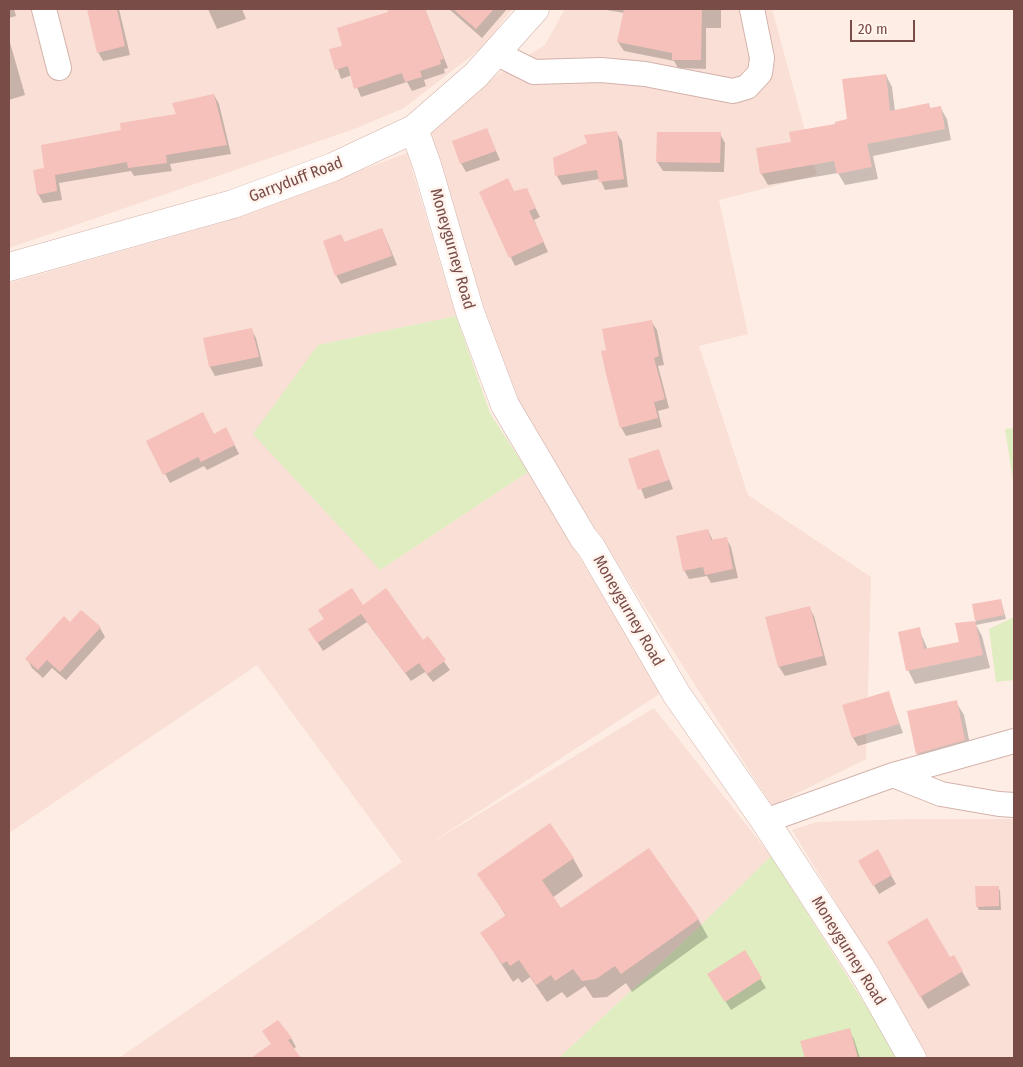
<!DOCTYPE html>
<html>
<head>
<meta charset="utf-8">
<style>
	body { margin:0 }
	#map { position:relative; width:1023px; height:1067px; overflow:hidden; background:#feede4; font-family:"Fira Sans Condensed",sans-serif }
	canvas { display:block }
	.frame { position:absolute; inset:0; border:10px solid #794c47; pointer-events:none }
	.scale { position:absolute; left:850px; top:20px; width:65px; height:22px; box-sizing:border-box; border:2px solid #794c47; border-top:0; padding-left:6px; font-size:15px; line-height:18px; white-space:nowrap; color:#794c47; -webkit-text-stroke:4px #fff3ed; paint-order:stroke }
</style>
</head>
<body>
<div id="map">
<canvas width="1023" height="1067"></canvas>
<div class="frame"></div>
<div class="scale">20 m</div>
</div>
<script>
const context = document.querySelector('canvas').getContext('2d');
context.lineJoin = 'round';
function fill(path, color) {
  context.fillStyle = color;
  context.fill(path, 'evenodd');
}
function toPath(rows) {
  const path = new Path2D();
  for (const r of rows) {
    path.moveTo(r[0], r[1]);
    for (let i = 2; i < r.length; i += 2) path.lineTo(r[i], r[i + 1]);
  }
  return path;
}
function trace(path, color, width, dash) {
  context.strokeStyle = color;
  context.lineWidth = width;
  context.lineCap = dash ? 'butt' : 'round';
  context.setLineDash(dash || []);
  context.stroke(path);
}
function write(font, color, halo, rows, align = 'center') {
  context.font = font + ' "Fira Sans Condensed",sans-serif';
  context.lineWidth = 5;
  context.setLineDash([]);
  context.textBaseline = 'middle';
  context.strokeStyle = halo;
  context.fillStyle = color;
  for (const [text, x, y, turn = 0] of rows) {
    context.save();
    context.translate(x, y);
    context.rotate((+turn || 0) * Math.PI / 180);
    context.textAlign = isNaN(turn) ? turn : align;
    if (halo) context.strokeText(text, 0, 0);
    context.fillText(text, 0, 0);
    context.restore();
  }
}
fill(toPath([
	[9,9,512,9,484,46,404,108,357,128,9,248],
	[565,9,772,9,817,175,719,200,748,334,699,346,748,495,871,577,866,759,772,806,518,407,421,123,545,45],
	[407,153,456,316,318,345,380,570,528,472,661,693,423,848,654,708,771,856,696,930,559,1058,119,1058,402,862,257,665,9,833,9,283,224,222],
	[911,819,1014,819,1014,1058,927,1058,909,1023,792,830,817,822]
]), '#f9dfd5');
fill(toPath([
	[456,316,490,413,528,472,380,570,253,434,318,345],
	[1014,428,1014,487,1005,429],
	[1014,617,1014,680,996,682,989,629],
	[771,856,899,1058,559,1058,696,930]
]), '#dfedc1');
fill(toPath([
	[9,9,14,9,16,16,9,18],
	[88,9,119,9,130,55,103,61,98,52],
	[208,9,242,9,246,19,217,29],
	[388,9,425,9,448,68,444,69,445,73,424,80,426,86,412,91,407,82,361,97,352,75,341,79,331,50,344,47,390,13],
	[449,9,507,9,482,38],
	[601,9,721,9,721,28,706,28,706,69,678,68,674,61,624,51,618,42,624,13],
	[9,39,25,95,9,100],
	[886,75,892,87,895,111,928,104,931,109,940,107,947,119,951,140,873,156,878,179,845,185,838,173,768,185,761,173,792,143,849,120],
	[214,95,219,104,231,154,170,164,172,171,134,176,131,171,59,183,62,200,43,203,38,194,46,169,122,131,177,115],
	[487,130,500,160,466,172,461,163],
	[616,132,622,141,628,187,605,190,600,179,562,185,557,176],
	[720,134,725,143,724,172,663,171,657,162],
	[508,180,514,192,531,199,540,217,534,220,548,252,515,266,480,192],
	[382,229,397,265,341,284,336,275,341,235,345,243],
	[651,321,657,330,664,365,658,366,669,408,658,411,662,427,626,436,621,427],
	[251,329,256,338,263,366,215,376,210,367],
	[214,435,231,438,239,454,207,470,204,466,170,483,148,441],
	[658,450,673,489,645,499,630,460],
	[708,530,713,541,726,538,731,547,738,578,711,583,707,576,689,579,684,570],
	[1001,600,1006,619,976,625,982,636,990,668,915,684,908,670,919,629,928,650,961,643,957,624,976,622,973,605],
	[363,606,422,641,427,638,450,670,433,682,425,672,411,681,367,622,323,651,315,638],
	[809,607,814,616,827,665,785,676,779,667,767,618],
	[70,623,100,628,105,637,66,680,52,668,43,678,32,668,27,659],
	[888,692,903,733,858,746,853,738],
	[956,702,964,715,972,754,925,767,917,753],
	[877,851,896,884,879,894,860,861],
	[573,858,583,876,552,898,561,910,698,919,708,937,632,992,626,983,607,997,593,998,585,986,567,998,562,992,547,1002,530,977,522,983,518,978,513,982,482,934,506,916,479,874],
	[998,887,1000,891,1001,910,979,910,977,906],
	[889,943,950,958,953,956,970,985,928,1009],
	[744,952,766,988,731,1010,714,983],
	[849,1030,854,1039,860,1058,806,1058,802,1042],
	[291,1038,296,1047,293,1049,300,1058,264,1058,261,1053]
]), '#0003');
fill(toPath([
	[87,9,117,9,125,46,97,53],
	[387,9,425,9,444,59,440,60,441,64,420,71,422,77,405,82,402,73,354,89,348,66,335,70,329,49,342,46,337,28,388,12],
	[453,9,494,9,476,29],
	[624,9,702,9,701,60,672,60,672,53,617,42],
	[886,74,890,111,929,103,930,108,941,106,945,129,867,144,872,167,837,174,834,161,760,174,756,148,791,142,789,132,835,124,835,122,847,119,842,79],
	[214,94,227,145,166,155,167,163,128,168,127,162,55,175,57,191,37,195,33,170,44,168,41,145,121,130,120,123,176,114,172,103],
	[487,128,496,151,460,164,452,141],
	[617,131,624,179,599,182,597,170,555,176,553,158,587,143,584,135],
	[657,132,721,132,720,163,656,162],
	[508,178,514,191,527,188,536,208,529,211,544,242,509,258,479,192],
	[382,228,392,256,335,276,323,241,341,234,344,242],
	[652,320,659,356,654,358,665,399,654,402,658,418,620,428,606,374,601,351,606,350,602,329],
	[252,328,259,357,209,367,203,338],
	[203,412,214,434,226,427,235,445,201,462,198,457,163,475,146,441],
	[659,449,669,480,638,490,628,459],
	[708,529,711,540,727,537,733,569,705,575,703,567,683,571,676,536],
	[352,588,363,605,386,588,423,640,428,636,446,660,427,674,419,663,405,673,361,614,317,643,308,629,324,619,318,610],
	[1001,599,1004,615,975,621,972,604],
	[810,606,823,656,778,667,765,617],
	[81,610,101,627,60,672,47,660,38,670,25,659,64,616,70,622],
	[975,621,983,655,906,671,898,632,920,627,924,649,959,642,955,623],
	[889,691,899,724,852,738,842,705],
	[957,700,965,740,916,754,907,711],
	[550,823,574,858,542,880,561,908,649,848,699,919,621,974,615,966,596,979,582,981,573,969,555,981,551,975,536,985,519,960,510,966,507,961,502,964,480,933,506,915,477,874],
	[878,849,892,875,873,886,858,861],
	[975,886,999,886,999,906,976,907],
	[927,918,950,957,954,955,963,971,920,997,887,942],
	[745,950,762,978,725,1002,707,974],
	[278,1020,292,1038,288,1040,301,1058,251,1058,271,1044,262,1031],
	[850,1028,858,1058,805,1058,800,1041]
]), '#f6c1ba');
const minor = toPath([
	[44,9,59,68],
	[496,53,534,72,601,70,645,74,733,91,747,87,760,73,762,58,752,9],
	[893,775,1014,741],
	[765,821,893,775,941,794,999,804,1014,805]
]);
const tertiary = toPath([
	[414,129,427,165,470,312,505,405,583,537,591,547,677,695,765,821,866,976,912,1058],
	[9,267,233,204,333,167,414,129,476,75,535,9]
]);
trace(minor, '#d3b3ac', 26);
trace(tertiary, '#d3b3ac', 29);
trace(minor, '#fff', 24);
trace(tertiary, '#fff', 28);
write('16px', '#794c47', '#fff3ed', [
	["Garryduff Road",296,180,-21],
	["Moneygurney Road",452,249,74],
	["Moneygurney Road",628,611,60],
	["Moneygurney Road",848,951,58]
]);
</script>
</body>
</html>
